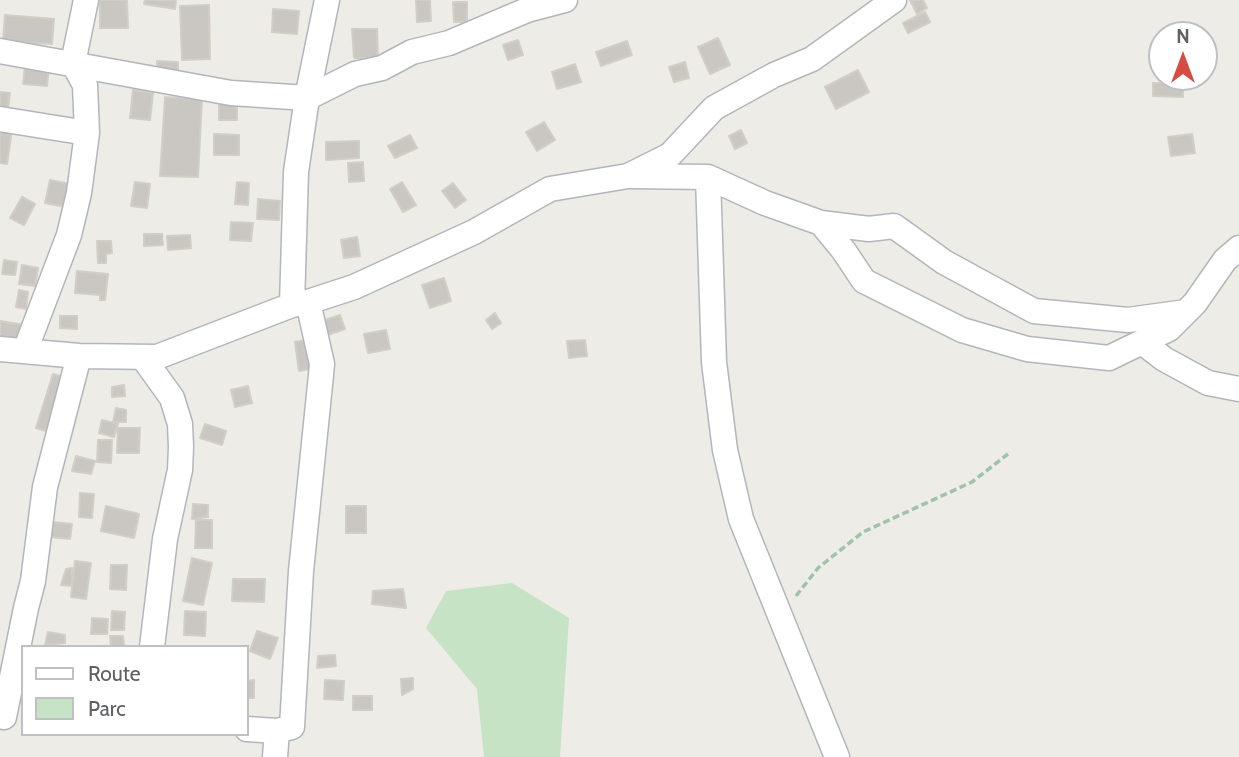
<!DOCTYPE html>
<html>
<head>
<meta charset="utf-8">
<style>
	body { margin:0 }
	#map { position:relative; width:1239px; height:757px; overflow:hidden; background:#eeece6; font-family:Cabin,sans-serif }
	canvas { display:block }
	.legend { position:absolute; left:21px; top:645px; width:228px; height:91px; box-sizing:border-box; background:#fff; border:2px solid #bec0c1; margin:0; padding:9px 12px; list-style:none; font-size:21px; color:#5d6164 }
	.legend li { display:flex; align-items:center; gap:14px; height:35px }
	.legend b { width:35px; border:2px solid #bec0c1 }
	.north { position:absolute; left:1148px; top:21px; width:70px; height:70px; box-sizing:border-box; background:#fff; border:2px solid #bec0c1; border-radius:50%; rotate:0deg; font-size:19px; font-weight:700; line-height:28px; text-align:center; color:#5d6164 }
	.north::after { content:''; display:block; margin:auto; width:24px; height:32px; background:#d64c43; clip-path:polygon(50% 0,100% 100%,50% 72%,0 100%) }
</style>
</head>
<body>
<div id="map">
<canvas width="1239" height="757"></canvas>
<ul class="legend">
<li><b style="height:9px;background:#fff"></b>Route</li>
<li><b style="height:19px;background:#c6e3c5"></b>Parc</li>
</ul>
<div class="north">N</div>
</div>
<script>
const context = document.querySelector('canvas').getContext('2d');
context.lineJoin = 'round';
function fill(path, color) {
  context.fillStyle = color;
  context.fill(path, 'evenodd');
}
function toPath(rows) {
  const path = new Path2D();
  for (const r of rows) {
    path.moveTo(r[0], r[1]);
    for (let i = 2; i < r.length; i += 2) path.lineTo(r[i], r[i + 1]);
  }
  return path;
}
function trace(path, color, width, dash) {
  context.strokeStyle = color;
  context.lineWidth = width;
  context.lineCap = dash ? 'butt' : 'round';
  context.setLineDash(dash || []);
  context.stroke(path);
}
fill(toPath([
	[512,583,569,618,560,757,484,757,477,689,426,628,446,591]
]), '#c6e3c5');
const building = toPath([
	[100,0,127,0,128,28,100,28,100,0],
	[145,0,176,0,175,9,144,4,145,0],
	[416,0,430,0,431,21,417,22,416,0],
	[910,0,923,0,927,8,917,14,910,0],
	[453,2,467,2,467,22,454,22,453,2],
	[209,5,210,59,182,60,180,6,209,5],
	[273,9,299,11,297,34,272,32,273,9],
	[925,12,930,22,908,33,903,23,925,12],
	[5,15,54,19,52,44,3,41,5,15],
	[352,29,377,29,378,58,354,58,352,29],
	[718,38,730,65,710,74,698,47,718,38],
	[518,40,523,55,508,60,503,45,518,40],
	[627,41,632,55,601,66,596,52,627,41],
	[157,61,178,62,178,76,157,76,157,61],
	[685,62,689,78,674,82,669,67,685,62],
	[575,64,581,82,557,89,552,72,575,64],
	[25,66,49,68,47,86,23,84,25,66],
	[858,70,869,92,836,109,825,87,858,70],
	[1153,83,1183,83,1183,97,1153,96,1153,83],
	[133,90,153,93,150,120,130,118,133,90],
	[0,92,10,93,8,109,0,108,0,92],
	[165,97,202,99,198,177,160,176,165,97],
	[219,103,237,103,237,120,219,120,219,103],
	[544,122,555,140,537,151,526,132,544,122],
	[0,127,12,129,7,164,0,163,0,127],
	[741,130,747,143,735,149,729,136,741,130],
	[214,134,239,135,239,155,214,155,214,134],
	[1192,134,1195,153,1171,156,1168,137,1192,134],
	[410,135,417,148,395,158,388,146,410,135],
	[359,141,359,158,326,160,326,142,359,141],
	[363,162,364,181,349,182,348,163,363,162],
	[50,180,70,184,65,207,45,203,50,180],
	[135,182,150,184,147,208,131,206,135,182],
	[237,182,249,183,248,205,235,204,237,182],
	[402,182,416,205,403,212,390,189,402,182],
	[453,183,466,200,455,208,442,191,453,183],
	[22,197,35,204,24,225,10,218,22,197],
	[258,199,280,201,279,220,257,219,258,199],
	[231,222,253,223,251,241,230,240,231,222],
	[144,234,162,234,163,245,144,246,144,234],
	[190,235,191,248,168,250,167,236,190,235],
	[357,237,360,256,344,258,341,240,357,237],
	[97,241,111,241,112,253,106,254,106,263,98,263,97,241],
	[4,260,17,262,15,275,2,274,4,260],
	[22,265,38,268,35,286,19,284,22,265],
	[77,271,108,274,105,300,100,300,100,295,75,293,77,271],
	[444,278,451,301,430,308,422,285,444,278],
	[19,290,28,292,26,309,16,307,19,290],
	[495,313,501,323,492,329,486,320,495,313],
	[340,315,345,329,327,335,322,321,340,315],
	[60,316,77,316,77,329,60,328,60,316],
	[0,321,25,325,22,342,0,339,0,321],
	[386,330,390,349,368,353,364,334,386,330],
	[312,339,317,368,299,371,295,342,312,339],
	[585,340,587,356,569,358,567,341,585,340],
	[53,374,70,379,52,433,36,428,53,374],
	[124,385,125,396,112,397,112,387,124,385],
	[248,386,252,403,235,407,231,390,248,386],
	[116,408,126,410,126,422,113,422,116,408],
	[102,420,118,424,114,437,99,433,102,420],
	[205,424,226,431,222,445,200,438,205,424],
	[118,428,140,428,139,453,117,453,118,428],
	[98,440,112,440,111,463,97,462,98,440],
	[76,456,95,461,91,474,72,471,76,456],
	[80,493,94,494,92,518,79,517,80,493],
	[193,504,208,505,208,517,192,519,193,504],
	[106,506,139,514,134,538,101,531,106,506],
	[346,506,366,506,366,533,346,533,346,506],
	[196,520,212,520,212,548,195,548,196,520],
	[53,522,72,524,70,539,51,537,53,522],
	[192,558,212,563,203,605,183,601,192,558],
	[75,561,91,563,86,599,71,597,75,561],
	[111,565,127,565,126,590,110,589,111,565],
	[72,568,72,586,61,585,66,569,72,568],
	[233,579,265,579,264,602,232,601,233,579],
	[403,589,406,608,372,604,373,591,403,589],
	[112,611,125,612,124,630,111,630,112,611],
	[185,611,206,612,205,636,184,635,185,611],
	[92,618,108,619,107,634,91,634,92,618],
	[257,631,278,638,270,659,250,651,257,631],
	[48,632,65,635,65,643,45,645,48,632],
	[110,636,123,636,124,647,111,647,110,636],
	[335,655,336,666,317,668,318,656,335,655],
	[413,678,413,689,402,695,401,679,413,678],
	[254,680,254,698,247,698,247,681,254,680],
	[325,680,344,681,343,700,324,699,325,680],
	[353,696,372,696,372,710,353,710,353,696]
]);
fill(building, '#cac7c2');
trace(building, '#d2cec5', 2);
const minor = toPath([
	[0,51,231,93,307,98,355,74,382,68,412,52,449,43,527,10,565,0],
	[0,119,87,133],
	[632,176,708,177,765,203,821,223,844,251,864,281,962,330,1027,349,1109,358,1169,329,1195,303,1225,260,1239,248],
	[708,177,714,362,725,450,741,519,837,757],
	[821,223,869,229,894,226,944,262,1034,311,1128,320,1186,312],
	[292,305,296,172,307,98,327,0],
	[1142,342,1164,359,1208,383,1239,389],
	[0,349,79,356,157,357,292,305,308,302,354,287,474,232,550,189,628,176,670,155,714,108,774,75,812,59,894,0],
	[25,351,69,235,79,193,87,133,85,85,73,63,86,0],
	[144,359,172,398,180,424,181,447,180,470,165,539,152,647],
	[4,717,26,608,33,581,45,487,79,356],
	[247,729,277,731,292,727,301,571,321,375,322,364,308,302],
	[275,757,277,731]
]);
trace(minor, '#b3b6b9', 27);
trace(toPath([
	[796,596,818,568,863,532,972,482,1008,454]
]), '#9fc3a9', 3.5, [7, 3.5]);
trace(minor, '#fff', 24);
</script>
</body>
</html>
